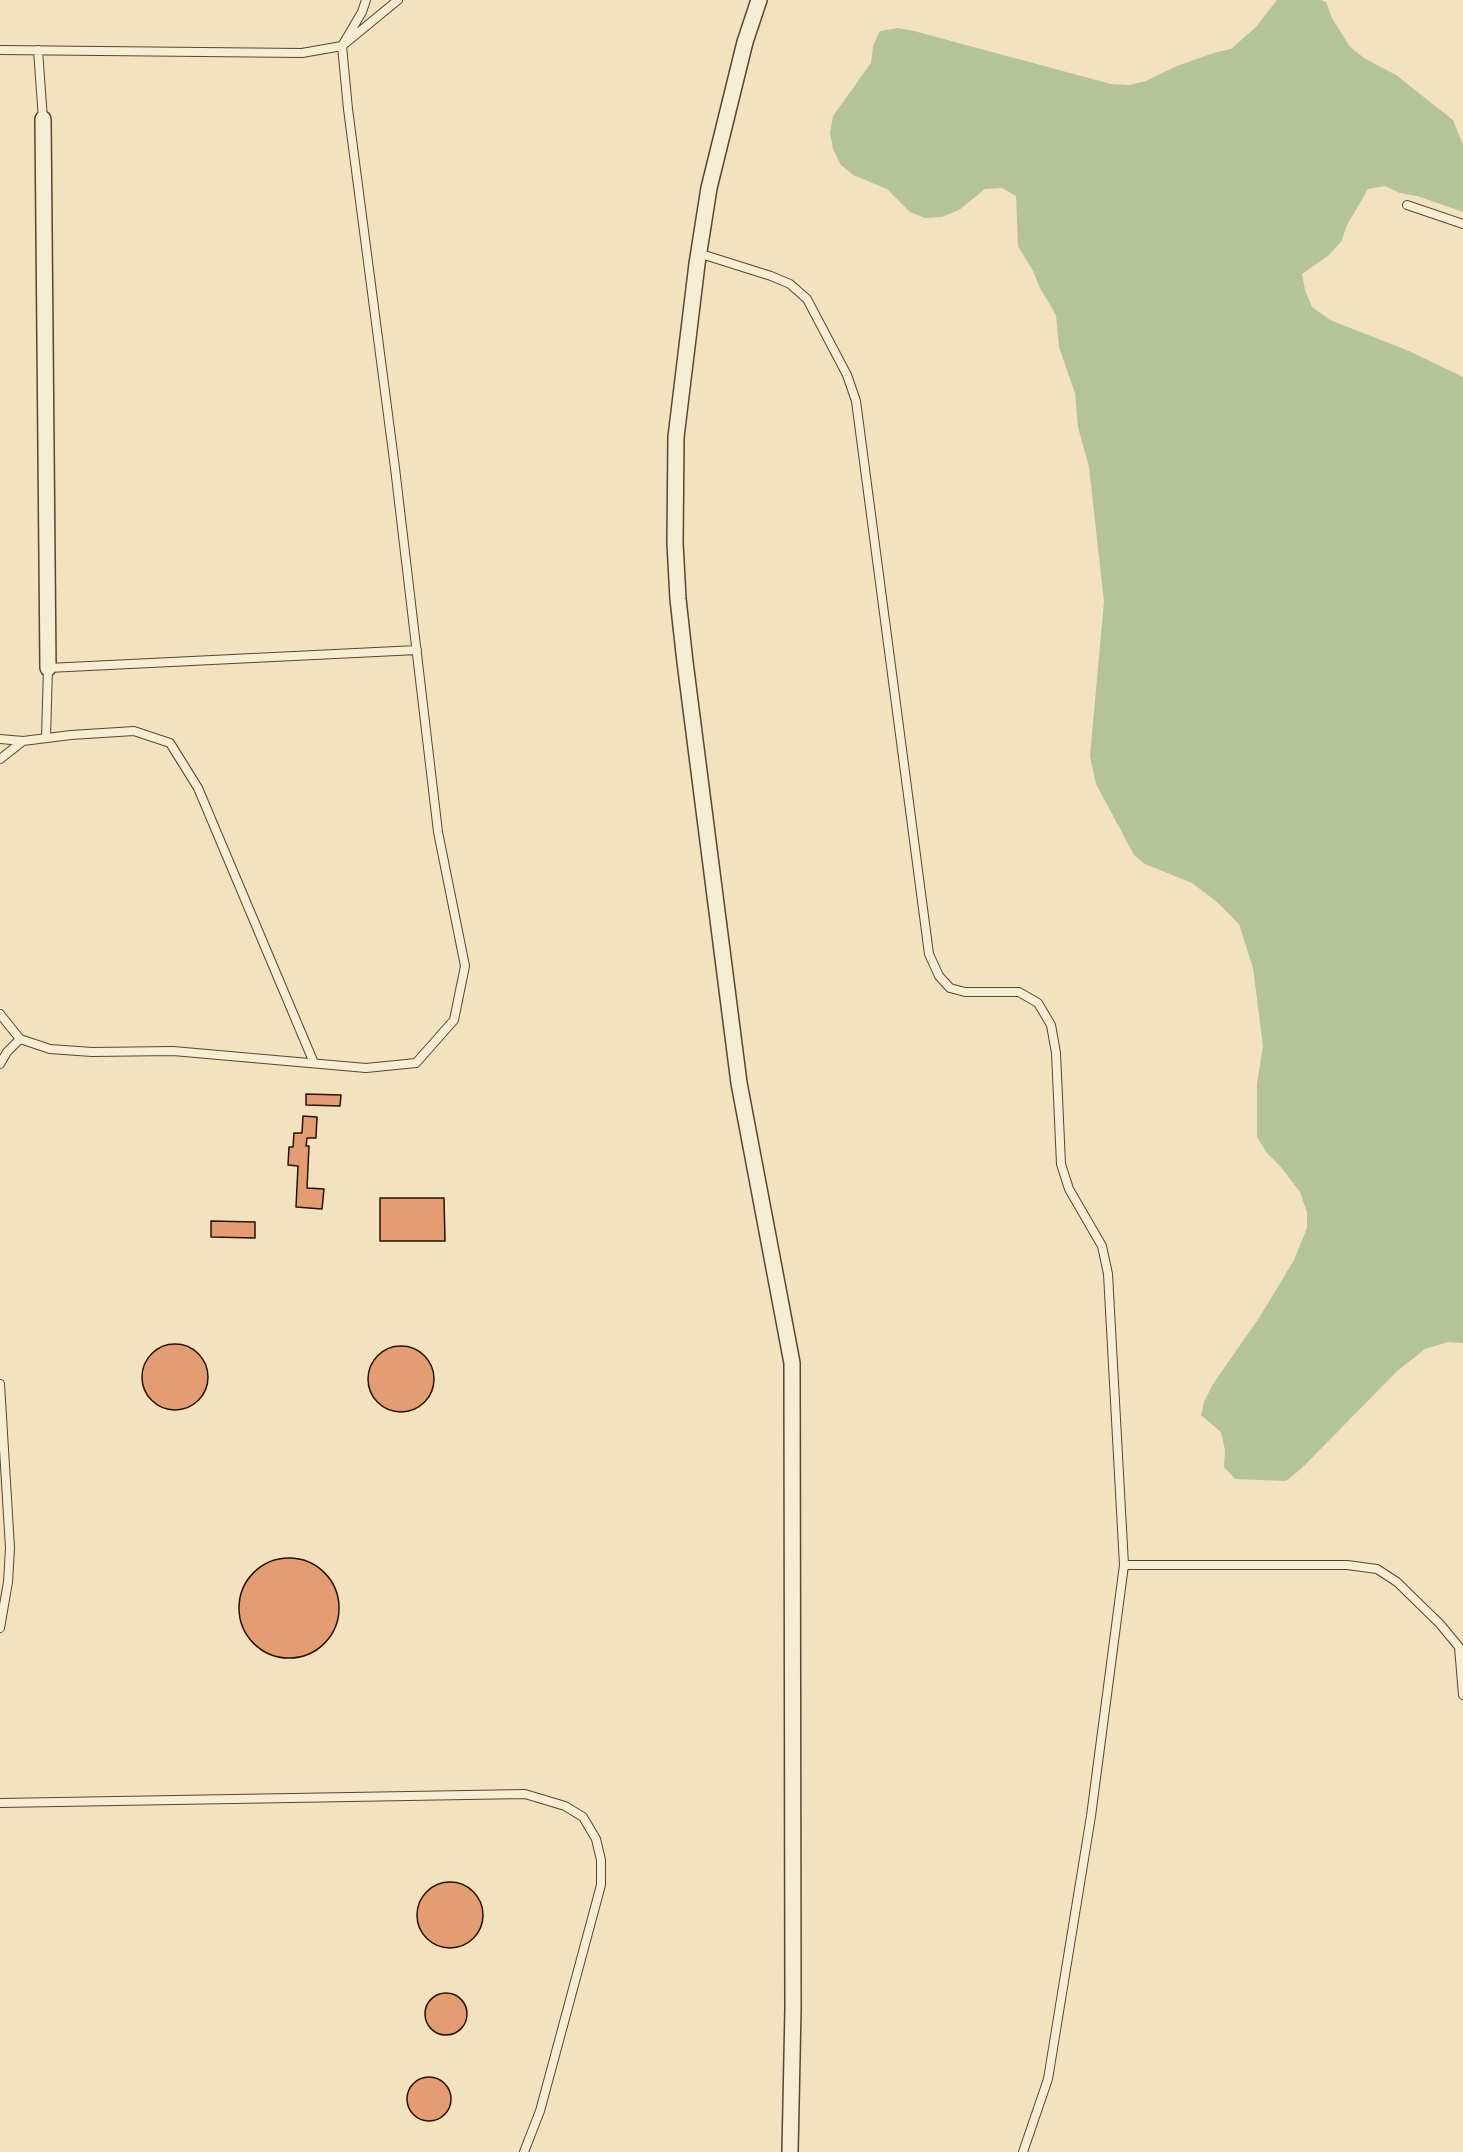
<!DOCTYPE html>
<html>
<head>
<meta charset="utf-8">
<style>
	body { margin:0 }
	canvas { display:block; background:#f2e2bd }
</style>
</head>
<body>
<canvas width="1463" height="2152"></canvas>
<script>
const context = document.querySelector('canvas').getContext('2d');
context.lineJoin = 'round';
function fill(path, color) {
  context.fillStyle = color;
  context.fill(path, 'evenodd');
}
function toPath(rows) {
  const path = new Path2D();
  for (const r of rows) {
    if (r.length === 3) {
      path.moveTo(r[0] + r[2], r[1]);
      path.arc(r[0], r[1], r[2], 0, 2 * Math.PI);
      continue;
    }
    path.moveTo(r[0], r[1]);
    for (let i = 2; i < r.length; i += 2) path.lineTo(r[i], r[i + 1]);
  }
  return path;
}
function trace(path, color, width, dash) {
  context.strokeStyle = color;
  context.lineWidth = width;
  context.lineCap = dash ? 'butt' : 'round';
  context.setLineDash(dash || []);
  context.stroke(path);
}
fill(toPath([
	[1277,0,1321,0,1326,2,1332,18,1350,47,1364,58,1396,75,1453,120,1463,145,1463,212,1417,196,1400,193,1385,186,1368,189,1347,225,1341,242,1329,255,1302,274,1305,290,1312,307,1330,320,1409,351,1463,377,1463,1343,1448,1342,1425,1349,1396,1372,1302,1468,1286,1481,1235,1479,1224,1467,1225,1450,1221,1432,1201,1415,1204,1402,1213,1384,1259,1318,1294,1260,1307,1228,1307,1212,1300,1192,1280,1166,1266,1152,1257,1137,1257,1084,1263,1046,1253,968,1239,924,1217,902,1192,883,1145,864,1134,855,1096,784,1090,756,1104,602,1089,467,1078,427,1075,393,1059,347,1056,315,1040,288,1033,271,1018,246,1016,196,1002,188,985,189,959,210,942,217,925,218,910,212,887,189,853,175,841,165,833,149,830,133,833,116,871,63,873,46,880,31,898,28,914,31,1111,84,1129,85,1146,81,1177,66,1214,53,1231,49,1256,27]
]), '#b4c496');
const building = toPath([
	[306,1094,341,1095,340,1106,306,1105,306,1094],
	[303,1116,317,1117,316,1138,307,1138,306,1146,309,1146,307,1188,324,1189,322,1209,296,1207,298,1166,288,1165,289,1147,293,1147,294,1133,302,1133,303,1116],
	[380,1198,444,1198,445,1241,380,1241,380,1198],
	[211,1221,255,1222,255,1238,211,1237,211,1221],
	[175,1377,33],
	[401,1379,33],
	[289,1608,50],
	[450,1915,33],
	[446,2014,21],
	[429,2099,22]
]);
fill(building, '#e49d72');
trace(building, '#261201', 1.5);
const lane = toPath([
	[0,50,302,53,342,46,362,12,366,0],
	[38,50,43,119],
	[1407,205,1463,224],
	[698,253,771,276,790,284,807,299,847,375,856,401,929,954,939,976,950,988,965,992,1019,992,1038,1003,1051,1025,1056,1053,1061,1164,1069,1189,1102,1246,1108,1274,1124,1565,1091,1816,1048,2079,1023,2152],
	[46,738,48,668,417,650],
	[0,739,23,741],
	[0,759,23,741,71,735,134,731,170,743,198,788,314,1063],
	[0,1014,20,1039,50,1049,92,1052,173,1051,366,1068,416,1063,454,1020,465,966,438,832,395,468,348,109,342,46,398,0],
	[0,1064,7,1052,20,1039],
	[0,1384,10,1548,8,1582,0,1628],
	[1124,1565,1347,1565,1377,1569,1397,1582,1440,1624,1459,1647,1463,1695],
	[0,1803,525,1794,565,1806,583,1817,596,1839,601,1860,601,1885,540,2111,524,2152]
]);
const street = toPath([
	[759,0,745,42,709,188,697,264,676,437,675,543,678,599,685,662,739,1083,792,1363,793,2009,790,2152],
	[43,119,48,668]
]);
trace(lane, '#594630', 10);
trace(street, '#594630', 18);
trace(lane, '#f7ecd4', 8);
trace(street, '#f7ecd4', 15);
</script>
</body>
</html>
